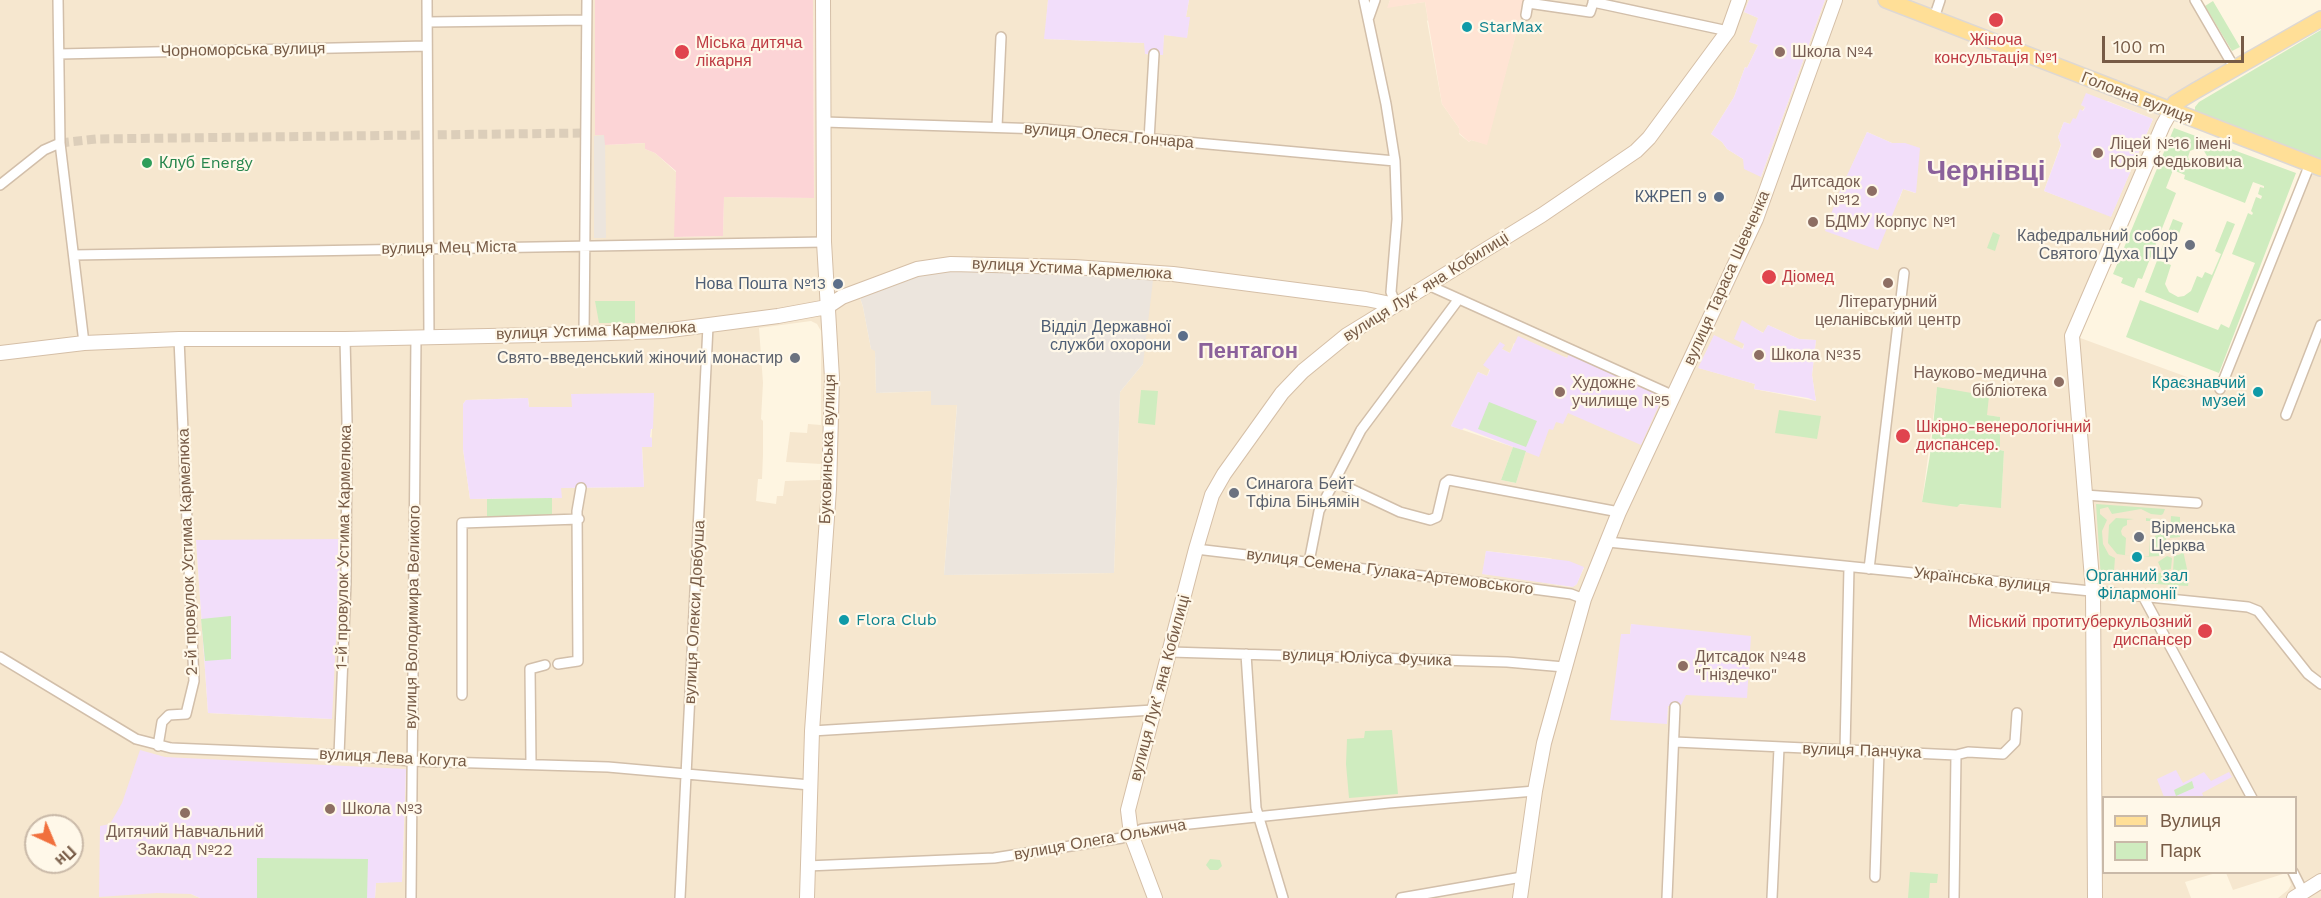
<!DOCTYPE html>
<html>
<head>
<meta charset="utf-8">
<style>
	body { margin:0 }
	#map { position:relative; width:2321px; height:898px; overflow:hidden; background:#fef5e1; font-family:"Work Sans",sans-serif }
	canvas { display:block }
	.legend { position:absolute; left:2102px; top:796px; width:195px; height:78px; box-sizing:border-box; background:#fff8e9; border:2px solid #c9b9a8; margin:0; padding:8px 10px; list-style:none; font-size:18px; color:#775b46 }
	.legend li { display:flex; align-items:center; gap:12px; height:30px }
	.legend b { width:30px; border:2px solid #c9b9a8 }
	.north { position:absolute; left:24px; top:814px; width:60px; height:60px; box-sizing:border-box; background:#fff8e9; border:2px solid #c9b9a8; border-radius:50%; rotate:136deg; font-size:16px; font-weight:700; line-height:24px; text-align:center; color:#775b46 }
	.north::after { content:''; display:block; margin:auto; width:21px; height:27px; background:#f1703d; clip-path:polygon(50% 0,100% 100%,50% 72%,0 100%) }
	.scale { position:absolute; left:2102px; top:36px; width:142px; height:27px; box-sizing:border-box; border:3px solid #775b46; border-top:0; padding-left:8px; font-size:18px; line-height:21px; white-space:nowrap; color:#775b46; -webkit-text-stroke:4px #fff8e9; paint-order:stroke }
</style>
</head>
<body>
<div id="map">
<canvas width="2321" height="898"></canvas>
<ul class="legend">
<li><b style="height:8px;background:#ffdf97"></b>Вулиця</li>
<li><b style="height:16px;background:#cfecbf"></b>Парк</li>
</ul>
<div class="north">Пн</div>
<div class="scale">100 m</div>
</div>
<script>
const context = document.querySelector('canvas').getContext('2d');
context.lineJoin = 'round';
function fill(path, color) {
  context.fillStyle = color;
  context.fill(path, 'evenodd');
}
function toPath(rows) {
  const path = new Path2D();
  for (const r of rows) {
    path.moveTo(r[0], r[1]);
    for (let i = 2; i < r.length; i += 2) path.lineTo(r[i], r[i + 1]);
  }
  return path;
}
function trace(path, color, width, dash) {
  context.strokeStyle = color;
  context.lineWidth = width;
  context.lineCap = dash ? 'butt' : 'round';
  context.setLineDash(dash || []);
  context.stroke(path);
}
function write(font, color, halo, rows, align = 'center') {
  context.font = font + ' "Work Sans",sans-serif';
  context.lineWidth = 4.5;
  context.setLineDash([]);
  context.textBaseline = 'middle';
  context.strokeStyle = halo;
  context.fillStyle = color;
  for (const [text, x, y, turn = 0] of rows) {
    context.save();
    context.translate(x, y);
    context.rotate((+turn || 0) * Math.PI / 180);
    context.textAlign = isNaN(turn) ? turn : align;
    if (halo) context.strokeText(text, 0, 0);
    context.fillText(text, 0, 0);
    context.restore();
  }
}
fill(toPath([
	[0,0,595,0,595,135,604,135,605,145,646,143,645,149,655,153,676,172,675,237,723,236,724,197,814,198,813,0,1048,0,1045,39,1145,43,1145,54,1162,55,1164,35,1187,37,1189,17,1186,17,1189,0,1390,0,1388,7,1425,2,1428,20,1427,21,1442,104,1459,128,1459,134,1469,142,1471,140,1486,144,1525,0,1749,0,1744,12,1758,18,1750,42,1758,45,1747,68,1745,67,1734,97,1711,134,1722,142,1727,149,1743,159,1761,177,1825,0,2194,0,2235,69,2170,110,2072,335,2220,389,2310,164,2321,168,2321,898,2278,898,2288,890,2291,885,2287,873,2296,872,2296,798,2104,798,2104,872,2216,873,2185,882,2191,898,375,898,376,883,402,881,406,769,191,894,200,898,0,898],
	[2108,101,2153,119,2111,216,2044,191,2061,144,2058,137,2063,124,2064,122,2070,124,2076,119,2085,107,2081,105],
	[1867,132,1892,143,1905,143,1915,193,1903,189,1899,200,1839,195],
	[858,292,1143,364,1120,392,1114,573,944,575,957,404,931,391,876,393,875,350,871,349,863,307],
	[811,321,817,324,821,331,821,425,808,424,807,433,790,432,786,462,821,464,820,480,785,481,783,496,777,496,776,504,756,501,758,479,762,479,763,454,763,421,761,419,763,383,759,328],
	[1768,325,1799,339,1816,340,1812,375,1816,401,1754,389,1755,384,1699,368,1714,336,1742,349,1752,327,1764,333],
	[1500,342,1502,349,1510,353,1514,343,1568,358,1570,355,1662,397,1568,412,1549,428,1535,454,1526,451,1516,483,1501,480,1513,447,1451,426,1478,372,1487,376],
	[1937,388,1987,415,1999,417,2000,450,2004,451,2001,507,1922,502],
	[572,394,654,394,651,447,642,446,644,487,561,488,561,498,470,499,463,449,463,404,466,400,528,398,529,407,572,407],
	[196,540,332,719,208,713],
	[1486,551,1549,558,1584,568,1576,585,1570,587,1518,578,1483,574],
	[1631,624,1641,626,1668,706,1667,723,1621,634,1630,635],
	[36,826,72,826,72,862,36,862],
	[2226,873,2226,872,2286,873,2233,890]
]), '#f6e7cf');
fill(toPath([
	[1390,0,1525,0,1487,145,1471,140,1469,142,1459,133,1459,128,1442,104,1425,2,1387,8]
]), '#ffe4d4');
fill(toPath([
	[605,135,606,238,594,238,594,136],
	[917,270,1154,272,1143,364,1120,392,1114,573,944,575,957,405,931,405,931,391,876,393,875,351,871,349,863,307,858,291]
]), '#ece5dd');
fill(toPath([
	[1048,0,1189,0,1186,17,1190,17,1187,38,1164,35,1163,55,1145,54,1144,43,1044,39],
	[1749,0,1825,0,1761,177,1744,169,1743,159,1727,149,1722,142,1711,134,1734,97,1745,67,1747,68,1758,45,1749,42,1758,18,1744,12],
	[2086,93,2153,119,2111,217,2044,191,2061,145,2058,137,2063,124,2064,122,2070,124,2073,118,2076,119,2080,109,2083,111,2085,107,2081,105],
	[1867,132,1892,143,1905,143,1920,148,1916,193,1903,189,1878,250,1825,231,1838,195],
	[1742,320,1763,333,1768,325,1799,339,1816,340,1812,375,1816,401,1808,398,1754,389,1755,384,1698,368,1714,335,1743,349,1744,344,1734,339],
	[1518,336,1567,358,1569,354,1663,396,1641,445,1568,413,1563,424,1556,422,1553,430,1549,429,1539,457,1464,428,1462,430,1451,426,1478,372,1487,376,1490,370,1483,365,1500,342,1505,345,1502,349,1510,353],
	[654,393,653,429,651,429,650,437,652,438,652,447,642,447,644,487,561,488,562,498,470,499,463,449,463,404,466,400,528,398,529,407,572,407,571,394],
	[341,539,332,719,208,713,196,540],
	[1486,551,1569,561,1584,567,1577,584,1573,587,1482,574],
	[1631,624,1751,636,1747,698,1686,695,1680,707,1668,706,1667,724,1610,720,1621,634,1630,634],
	[140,750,165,757,406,769,402,882,376,883,375,898,200,898,191,894,157,893,99,897,100,826,110,824,122,803],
	[2176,770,2183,783,2204,772,2211,781,2229,772,2232,777,2202,793,2204,798,2164,797,2157,779]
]), '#f2defa');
fill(toPath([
	[595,0,813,0,814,198,724,197,723,236,674,237,676,171,655,153,645,149,645,143,605,145,604,135,595,135]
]), '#fcd4d6');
fill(toPath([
	[2213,1,2240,47,2232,51,2205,6],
	[2321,30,2321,162,2198,114,2195,111,2195,107,2199,102],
	[2174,128,2296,173,2219,373,2126,337,2140,300,2218,330,2221,324,2229,328,2255,263,2232,254,2248,213,2252,215,2253,213,2251,211,2256,197,2261,199,2262,196,2258,194,2260,187,2264,188,2264,186,2253,182,2245,203,2184,179,2185,175,2173,170,2166,188,2176,193,2142,279,2138,278,2134,288,2121,283,2123,278,2113,274],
	[2197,148,2204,151,2207,156,2205,163,2198,167,2191,164,2188,157,2190,151],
	[2173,219,2183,223,2177,239,2167,235,2158,260,2171,265,2165,284,2169,292,2178,297,2184,296,2191,291,2197,276,2202,278,2205,272,2212,275,2221,254,2215,251,2227,221,2235,224,2198,313,2145,292],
	[1993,232,2000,235,1995,251,1987,248],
	[595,301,635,301,635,323,599,323],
	[1937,387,1989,396,1987,415,2000,417,2000,450,2004,451,2001,508,1960,504,1957,507,1922,502,1930,455],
	[1141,390,1158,391,1155,425,1138,423],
	[1489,402,1537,421,1526,447,1478,429],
	[1779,410,1821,416,1817,439,1775,433],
	[1513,447,1526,451,1516,483,1501,480],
	[552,498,552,515,487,517,487,499],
	[2096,504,2165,509,2163,514,2161,515,2151,514,2141,509,2112,514,2108,507,2100,509,2100,514,2107,520,2102,531,2103,544,2109,555,2115,558,2114,571,2134,571,2133,582,2103,581,2101,579],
	[2171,516,2180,517,2180,537,2170,538],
	[2116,518,2134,519,2127,520,2127,525,2123,527,2121,531,2122,535,2126,538,2125,555,2131,556,2117,554,2108,543,2109,525],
	[2146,518,2159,520,2166,527,2166,547,2160,556,2143,557,2149,556,2150,539,2155,537,2157,532,2155,528,2151,526,2151,521,2146,521],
	[2179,546,2182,546,2189,578,2188,586,2139,583,2140,571,2171,574,2171,581,2177,581,2178,572,2173,571,2174,556,2181,554],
	[2167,556,2172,558,2171,569,2162,571,2158,562],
	[231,616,231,659,205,661,201,619],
	[1392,730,1398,794,1349,798,1346,764,1347,739,1364,738,1365,731],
	[2192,781,2194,788,2176,796,2174,790],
	[257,858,368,859,367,898,257,898],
	[1210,859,1220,860,1222,866,1218,870,1210,870,1206,865],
	[1910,872,1938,874,1937,883,1930,883,1929,898,1908,898]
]), '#cfecbf');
trace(toPath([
	[60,143,96,139,585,133]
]), '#dcceba', 9, [9, 4.5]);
const street = toPath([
	[58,0,60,143,84,343],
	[427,0,429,337],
	[1364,0,1386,104,1395,161,1397,219,1391,292,1396,305],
	[2195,0,2235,69],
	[1593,2,1728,31],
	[1526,15,1528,3,1590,12,1594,0],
	[1369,17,1375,0],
	[1934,18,1940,0],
	[428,22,586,20],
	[59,54,427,46],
	[824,122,1043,129,1395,161],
	[997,127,1001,37],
	[1149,140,1154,54],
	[0,185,44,150,60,143],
	[74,255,824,242],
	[1428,285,1674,396],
	[584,334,587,0],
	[2220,389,2310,164],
	[2286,415,2321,325],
	[1334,481,1400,512,1430,520,1437,517,1445,483,1449,480,1619,512],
	[2085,495,2197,503],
	[1608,542,2248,607,2258,611,2308,674,2321,684],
	[1196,549,1533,589,1571,594,1584,599],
	[1309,562,1319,511,1361,430,1458,300],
	[1869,569,1904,273],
	[2144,598,2252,798],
	[1170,652,1507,662,1564,667],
	[1246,654,1256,808,1283,898],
	[0,657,136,739,171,748,339,755,411,761,608,767,810,785],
	[558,664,578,661,577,511,581,488],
	[462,695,462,523,579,519],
	[812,731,1153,710],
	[1675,742,1956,755,1968,752,2003,754,2015,742,2017,713],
	[158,746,162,722,169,715,186,714,194,681,179,339],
	[1845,750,1849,567],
	[339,755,346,582,347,420,345,339],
	[531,763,530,669,545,665],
	[807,866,994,858,1122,838,1142,829,1389,803,1535,791],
	[2293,872,2303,892],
	[1875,877,1879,752],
	[411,898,416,337],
	[680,898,708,326],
	[1401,898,1522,877],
	[1667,898,1675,707],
	[1772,898,1779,748],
	[1954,898,1956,755]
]);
const secondary = toPath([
	[0,353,84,343,179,339,345,339,584,334,663,331,778,316,827,307,842,297,917,269,951,264,1074,267,1173,274,1366,299,1396,305],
	[807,898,812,731,829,489,832,378,824,242,823,0],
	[1155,898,1131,834,1128,810,1196,549,1212,495,1224,474,1282,393,1303,371,1347,335,1542,215,1636,151,1649,138,1728,31,1739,0],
	[1520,898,1535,791,1544,743,1584,599,1619,512,1756,219,1835,0],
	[2095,898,2093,591,2072,336,2163,125,2171,111],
	[2294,898,2321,881]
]);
const primary = toPath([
	[1886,0,2321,168],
	[2171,111,2175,103,2195,91,2321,19]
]);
trace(street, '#d2bfaa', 12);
trace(secondary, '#d5bfa7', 16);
trace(primary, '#ded8d3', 18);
trace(street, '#fff', 9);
trace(secondary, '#fff', 14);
trace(primary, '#ffdf97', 15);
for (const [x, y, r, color] of [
	[1996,20,8,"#e0444e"],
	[1467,27,6,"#0f9aa8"],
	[682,52,8,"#e0444e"],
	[1780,52,6,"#8d6e63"],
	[2098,153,6,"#8d6e63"],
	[147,163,6,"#2e9e5b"],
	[1872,191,6,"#8d6e63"],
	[1719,197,6,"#5c6f8a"],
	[1813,222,6,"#8d6e63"],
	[2190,245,6,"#6b7280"],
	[1769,277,8,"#e0444e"],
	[1888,283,6,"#8d6e63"],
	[838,284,6,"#5c6f8a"],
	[1183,336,6,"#5c6f8a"],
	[1759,355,6,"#8d6e63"],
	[795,358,6,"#6b7280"],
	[2059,382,6,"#8d6e63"],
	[1560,392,6,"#8d6e63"],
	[2258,392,6,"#0f9aa8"],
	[1903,436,8,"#e0444e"],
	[1234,493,6,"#6b7280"],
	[2139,537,6,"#6b7280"],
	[2137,557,6,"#0f9aa8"],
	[844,620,6,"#0f9aa8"],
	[2205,631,8,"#e0444e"],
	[1683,666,6,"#8d6e63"],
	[330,809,6,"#8d6e63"],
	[185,813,6,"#8d6e63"]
]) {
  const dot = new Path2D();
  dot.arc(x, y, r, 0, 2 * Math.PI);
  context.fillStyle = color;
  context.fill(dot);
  trace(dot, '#fff8e9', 2);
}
write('16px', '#0d838f', '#fff8e9', [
	["StarMax",1479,27],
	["Краєзнавчий",2246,383,"right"],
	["музей",2246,401,"right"],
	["Органний зал",2137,576,"center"],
	["Філармонії",2137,594,"center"],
	["Flora Club",856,620]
], 'left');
write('16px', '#be3a42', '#fff8e9', [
	["Жіноча",1996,40,"center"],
	["консультація №1",1996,58,"center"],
	["Міська дитяча",696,43],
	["лікарня",696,61],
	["Діомед",1782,277],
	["Шкірно-венерологічний",1916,427],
	["диспансер.",1916,445],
	["Міський протитуберкульозний",2192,622,"right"],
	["диспансер",2192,640,"right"]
], 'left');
write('16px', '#775b46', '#fff8e9', [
	["Чорноморська вулиця",243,50,-1],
	["Головна вулиця",2137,98,21],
	["вулиця Олеся Гончара",1109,136,5],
	["вулиця Мец Міста",449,248,-1],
	["вулиця Устима Кармелюка",1072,269,3],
	["вулиця Тараса Шевченка",1727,278,-66],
	["вулиця Лукʼяна Кобилиці",1426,287,-32],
	["вулиця Устима Кармелюка",596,331,-2],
	["Буковинська вулиця",828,449,-88],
	["1-й провулок Устима Кармелюка",344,547,-89],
	["2-й провулок Устима Кармелюка",188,552,-92],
	["вулиця Семена Гулака-Артемовського",1390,572,7],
	["Українська вулиця",1982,580,6],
	["вулиця Олекси Довбуша",695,612,-87],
	["вулиця Володимира Великого",413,617,-89],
	["вулиця Юліуса Фучика",1367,658,2],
	["вулиця Лукʼяна Кобилиці",1160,688,-75],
	["вулиця Панчука",1862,751,2],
	["вулиця Лева Когута",393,758,3],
	["вулиця Олега Ольжича",1100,840,-10]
]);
write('16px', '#785e54', '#fff8e9', [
	["Школа №4",1792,52],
	["Ліцей №16 імені",2110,144],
	["Юрія Федьковича",2110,162],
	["Дитсадок",1860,182,"right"],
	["№12",1860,200,"right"],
	["БДМУ Корпус №1",1825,222],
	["Літературний",1888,302,"center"],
	["целанівський центр",1888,320,"center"],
	["Школа №35",1771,355],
	["Науково-медична",2047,373,"right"],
	["бібліотека",2047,391,"right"],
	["Художнє",1572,383],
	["училище №5",1572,401],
	["Дитсадок №48",1695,657],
	["\"Гніздечко\"",1695,675],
	["Школа №3",342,809],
	["Дитячий Навчальний",185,832,"center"],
	["Заклад №22",185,850,"center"]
], 'left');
write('16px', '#27864d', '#fff8e9', [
	["Клуб Energy",159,163]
], 'left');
write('16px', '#4e5e75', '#fff8e9', [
	["КЖРЕП 9",1707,197],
	["Нова Пошта №13",826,284],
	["Відділ Державної",1171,327],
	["служби охорони",1171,345]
], 'right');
write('16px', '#5b616d', '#fff8e9', [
	["Кафедральний собор",2178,236],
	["Святого Духа ПЦУ",2178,254],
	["Свято-введенський жіночий монастир",783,358],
	["Синагога Бейт",1246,484,"left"],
	["Тфіла Біньямін",1246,502,"left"],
	["Вірменська",2151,528,"left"],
	["Церква",2151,546,"left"]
], 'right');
write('bold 22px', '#8b619b', '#fff8e9', [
	["Пентагон",1248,352]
]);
write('bold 28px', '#8b619b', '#fff8e9', [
	["Чернівці",1986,172]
]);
</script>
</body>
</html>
